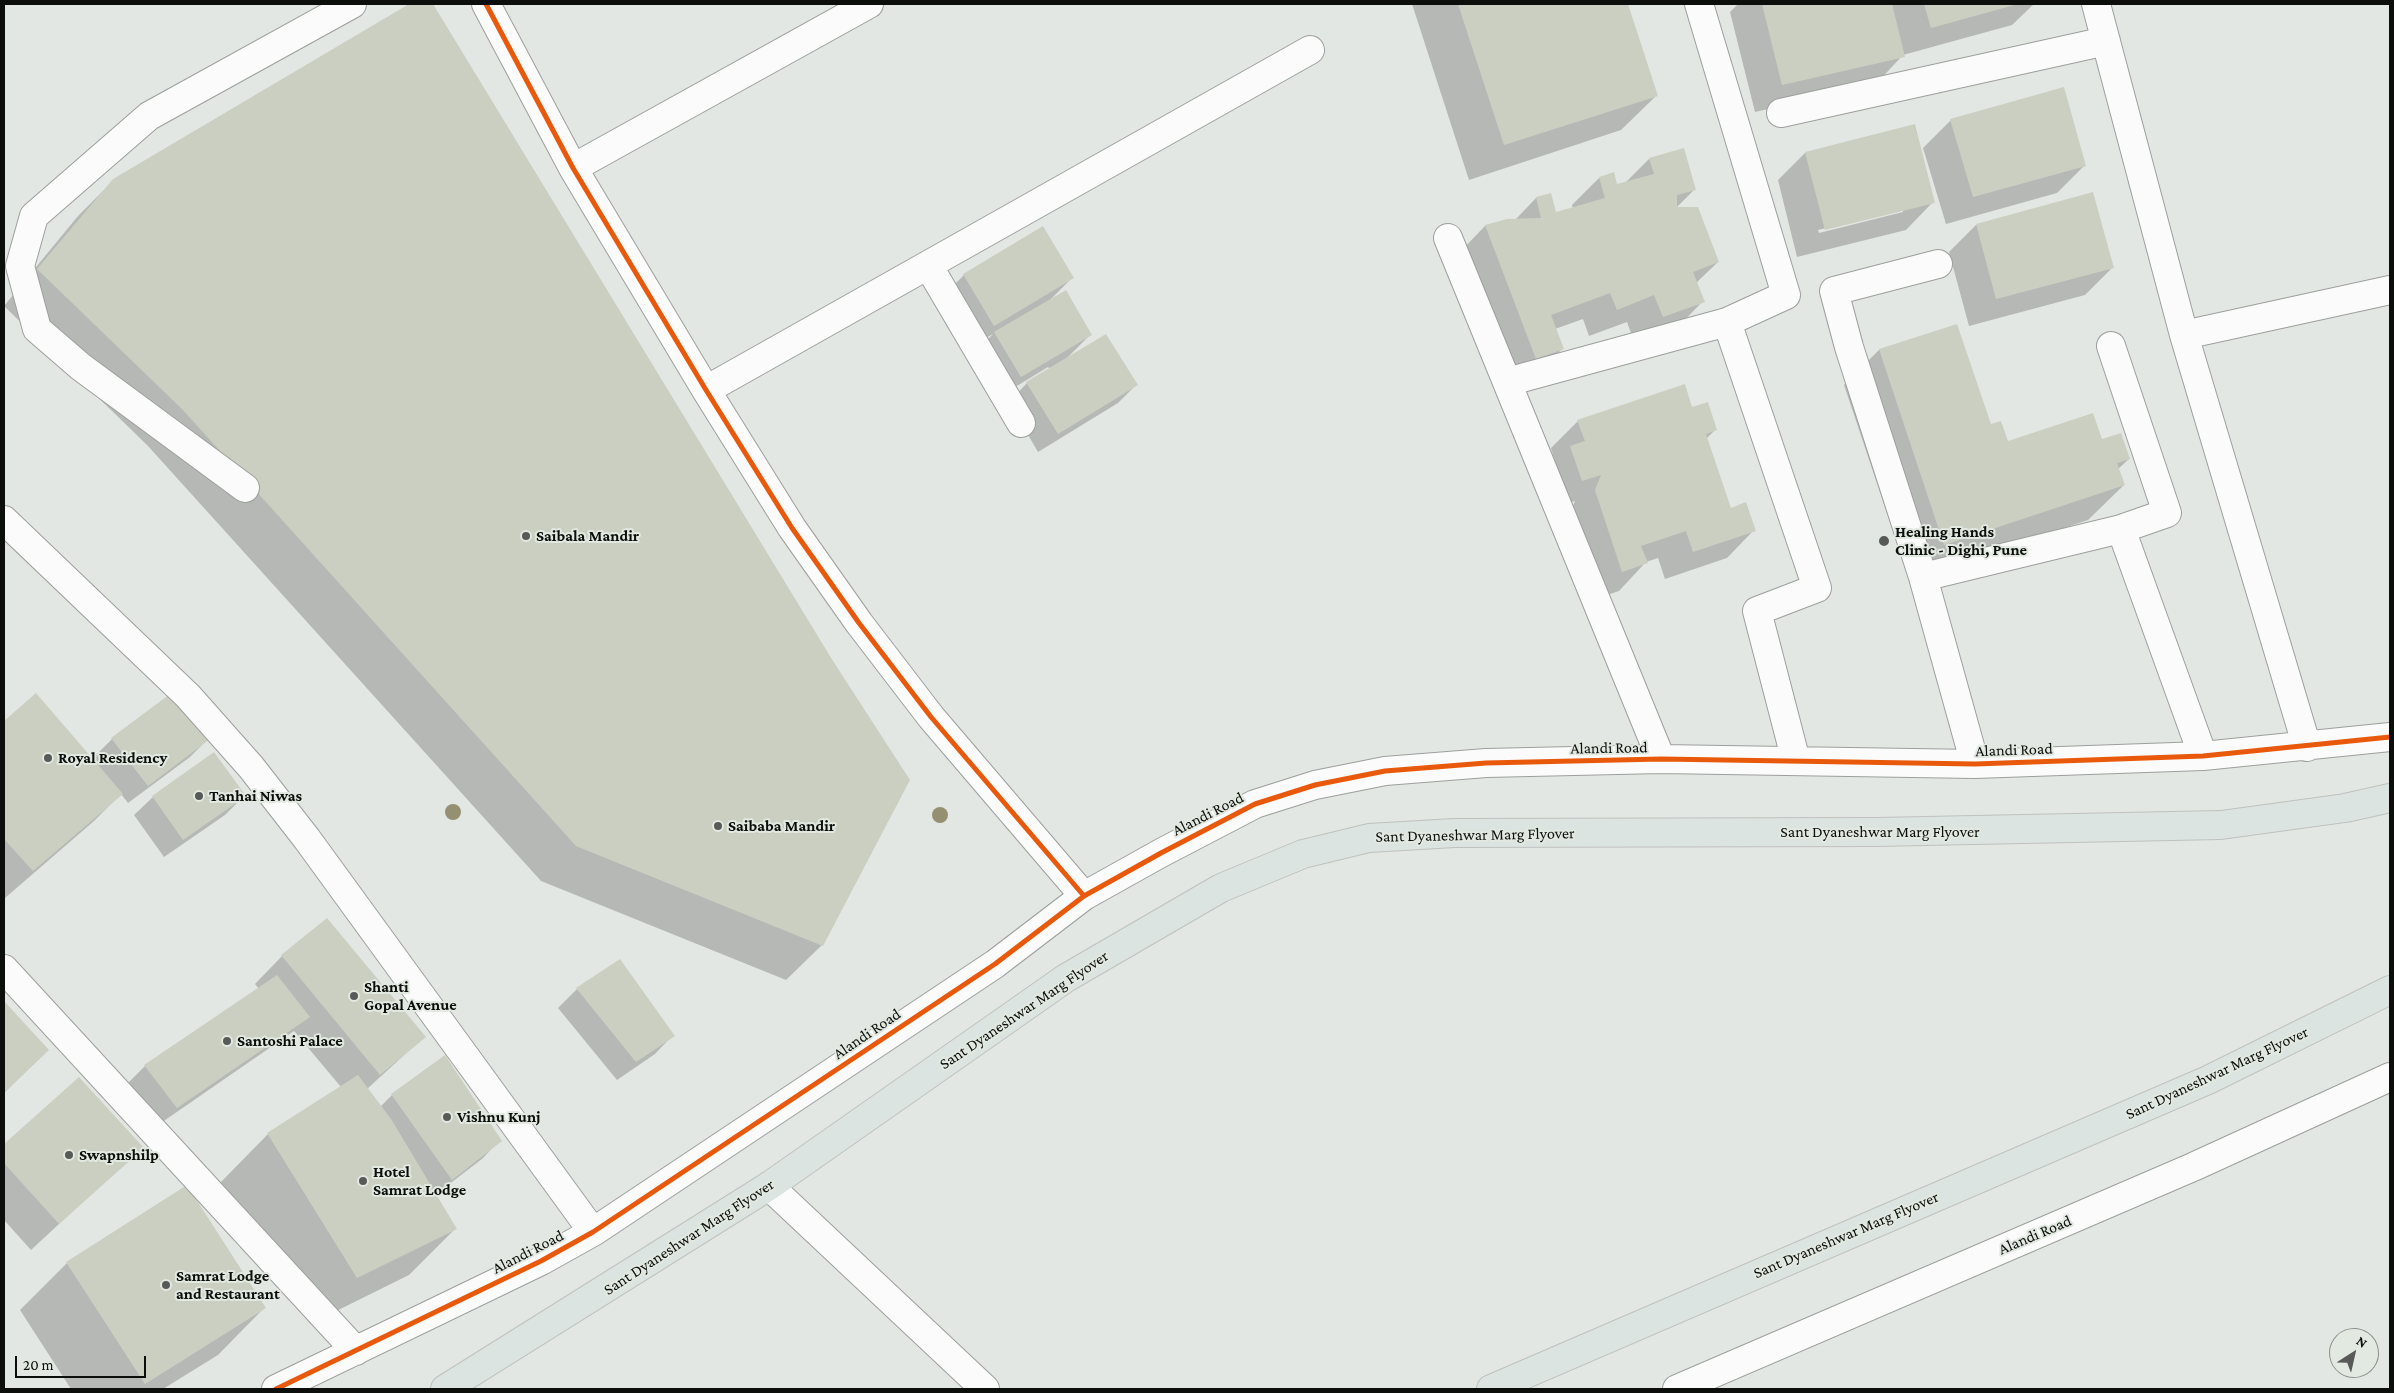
<!DOCTYPE html>
<html>
<head>
<meta charset="utf-8">
<style>
	body { margin:0 }
	#map { position:relative; width:2394px; height:1393px; overflow:hidden; background:#e3e7e3; font-family:"Crimson Pro",serif }
	canvas { display:block }
	.frame { position:absolute; inset:0; border:5px solid #0b0e0b; pointer-events:none }
	.north { position:absolute; left:2329px; top:1328px; width:50px; height:50px; box-sizing:border-box; background:#e2e9e1; border:1px solid #8c918b; border-radius:50%; rotate:35deg; font-size:14px; font-weight:700; line-height:20px; text-align:center; color:#0b0e0b }
	.north::after { content:''; display:block; margin:auto; width:18px; height:22px; background:#575a57; clip-path:polygon(50% 0,100% 100%,50% 72%,0 100%) }
	.scale { position:absolute; left:15px; top:1356px; width:131px; height:22px; box-sizing:border-box; border:2px solid #0b0e0b; border-top:0; padding-left:6px; font-size:15px; line-height:18px; white-space:nowrap; color:#0b0e0b; -webkit-text-stroke:4px #e2e9e1; paint-order:stroke }
</style>
</head>
<body>
<div id="map">
<canvas width="2394" height="1393"></canvas>
<div class="frame"></div>
<div class="north">N</div>
<div class="scale">20 m</div>
</div>
<script>
const context = document.querySelector('canvas').getContext('2d');
context.lineJoin = 'round';
function fill(path, color) {
  context.fillStyle = color;
  context.fill(path, 'evenodd');
}
function toPath(rows) {
  const path = new Path2D();
  for (const r of rows) {
    path.moveTo(r[0], r[1]);
    for (let i = 2; i < r.length; i += 2) path.lineTo(r[i], r[i + 1]);
  }
  return path;
}
function trace(path, color, width, dash) {
  context.strokeStyle = color;
  context.lineWidth = width;
  context.lineCap = dash ? 'butt' : 'round';
  context.setLineDash(dash || []);
  context.stroke(path);
}
function write(font, color, halo, rows, align = 'center') {
  context.font = font + ' "Crimson Pro",serif';
  context.lineWidth = 4;
  context.setLineDash([]);
  context.textBaseline = 'middle';
  context.strokeStyle = halo;
  context.fillStyle = color;
  for (const [text, x, y, turn = 0] of rows) {
    context.save();
    context.translate(x, y);
    context.rotate((+turn || 0) * Math.PI / 180);
    context.textAlign = isNaN(turn) ? turn : align;
    if (halo) context.strokeText(text, 0, 0);
    context.fillText(text, 0, 0);
    context.restore();
  }
}
fill(toPath([
	[411,4,431,4,832,662,822,945,786,980,541,881,148,446,4,306,78,216,114,180],
	[1412,4,1627,4,1657,95,1621,130,1469,180],
	[1738,4,2034,4,2012,25,1903,55,1876,84,1755,112,1730,12],
	[1951,120,2085,165,2057,193,1946,224,1923,148],
	[1805,153,1933,202,1906,230,1797,257,1778,180],
	[1903,209,1903,212,1819,233,1818,230],
	[1649,159,1695,189,1676,208,1718,262,1696,283,1703,301,1676,329,1635,344,1627,322,1589,336,1583,319,1555,329,1563,348,1535,376,1508,386,1458,254,1485,226,1515,220,1536,198,1550,194,1555,214,1573,209,1572,205,1599,178,1616,186,1625,183],
	[1976,225,2113,267,2085,295,1969,326,1949,252],
	[964,275,1073,277,1051,299,1090,335,1068,357,1136,385,1118,403,1038,452,1009,402,1027,383,1050,369,1048,367,1002,395,976,351,993,334,975,344,945,294],
	[1956,325,1990,426,2007,443,2102,441,2129,459,2118,469,2124,485,2088,520,1909,579,1844,385,1879,350],
	[1691,409,1715,430,1706,439,1730,509,1754,530,1727,558,1665,579,1658,558,1646,562,1619,591,1595,599,1568,518,1575,501,1554,508,1543,475,1555,462,1551,448,1578,421],
	[36,694,92,759,112,739,209,738,190,757,128,803,121,794,94,821,5,898,4,723],
	[244,796,225,815,164,857,134,815,153,797],
	[282,956,424,1037,367,1089,380,1107,392,1095,500,1140,482,1159,435,1195,456,1228,409,1275,310,1324,221,1182,268,1134,341,1087,294,1031,158,1125,126,1085,145,1066,259,989,255,984],
	[620,961,673,1035,655,1054,617,1080,558,1008,577,989],
	[4,1002,48,1050,4,1093],
	[79,1078,142,1147,31,1250,4,1220,4,1146],
	[67,1263,265,1307,218,1355,163,1389,71,1389,20,1310]
]), '#0003');
fill(toPath([
	[409,4,433,4,833,661,910,780,823,946,576,846,183,410,37,269,113,179],
	[1458,4,1628,4,1658,96,1504,145],
	[1762,4,1892,4,1905,57,1782,85],
	[1924,4,2018,4,1931,28],
	[2064,87,2086,166,1973,197,1950,119],
	[1915,124,1935,203,1825,230,1805,152],
	[1684,148,1696,190,1677,195,1677,207,1698,207,1719,262,1693,272,1705,302,1663,317,1654,295,1617,310,1610,293,1551,315,1564,349,1536,359,1485,225,1507,219,1541,218,1536,197,1551,193,1556,212,1605,198,1599,177,1614,172,1617,184,1654,174,1649,158],
	[2093,192,2114,268,1996,299,1976,224],
	[1043,226,1074,278,994,326,963,274],
	[1066,290,1092,335,1021,377,994,332],
	[1957,324,1991,424,2001,421,2008,441,2093,413,2102,439,2121,433,2130,459,2117,463,2125,485,1944,545,1879,349],
	[1106,334,1138,385,1058,434,1026,382],
	[1685,384,1692,407,1708,402,1717,430,1706,434,1731,508,1746,502,1756,531,1693,552,1686,531,1641,546,1648,563,1622,572,1595,490,1601,475,1582,481,1570,446,1585,441,1577,420],
	[174,691,210,739,148,786,111,738],
	[36,693,123,794,33,871,4,839,4,721],
	[214,752,246,796,183,840,152,796],
	[327,918,426,1037,380,1075,281,955],
	[620,959,675,1036,636,1062,576,988],
	[277,975,310,1017,177,1108,144,1065],
	[4,1001,49,1050,4,1093],
	[445,1055,502,1141,452,1180,391,1094],
	[358,1075,391,1119,457,1229,357,1278,267,1133],
	[79,1077,144,1148,59,1224,4,1163,4,1144],
	[187,1185,266,1308,145,1384,66,1262]
]), '#cbcfc1');
const minor = toPath([
	[486,4,573,168,706,390,792,528,859,623,931,717,1084,896],
	[2096,4,2184,335],
	[1781,113,2106,41],
	[573,168,869,4],
	[1448,238,1661,759],
	[1938,264,1834,291,1849,347,1923,577,1975,764],
	[928,265,1021,423],
	[1727,322,1817,588,1757,611,1796,761],
	[2111,346,2167,513,2121,529],
	[1507,382,1727,322,1786,295,1699,4],
	[706,390,1310,50],
	[245,488,81,367,37,329,20,266,34,216,149,116,352,4],
	[4,520,188,696,251,767,307,839,593,1232],
	[1923,577,2121,529,2203,756],
	[2307,747,2184,335,2390,290],
	[4,969,356,1351],
	[769,1186,985,1389],
	[276,1389,541,1261,593,1232,995,964,1084,896,1161,853,1255,804,1315,785,1385,771,1486,763,1661,759,1975,764,2203,756,2390,737],
	[1677,1389,2193,1167,2390,1077]
]);
const major = toPath([
	[445,1389,769,1186,1066,978,1221,888,1303,854,1369,838,1454,833,1876,832,2221,825,2345,808,2390,798],
	[1491,1389,2208,1080,2390,990]
]);
trace(minor, '#9c9f9c', 30);
trace(major, '#bfc1bf', 30);
trace(minor, '#fbfbfb', 28);
trace(major, '#dbe4e0', 28);
trace(toPath([
	[486,4,573,168,706,390,792,528,859,623,931,717,1084,896],
	[276,1389,541,1261,593,1232,995,964,1084,896,1161,853,1255,804,1315,785,1385,771,1486,763,1661,759,1975,764,2203,756,2390,737]
]), '#e8590c', 5);
context.fillStyle = '#959071';
for (const [x, y] of [
	[453,812],
	[940,815]
]) {
  context.beginPath();
  context.arc(x, y, 8, 0, 2 * Math.PI);
  context.fill();
}
for (const [x, y, r, color] of [
	[526,536,5,"#575a57"],
	[1884,541,6,"#575a57"],
	[48,758,5,"#575a57"],
	[199,796,5,"#575a57"],
	[718,826,5,"#575a57"],
	[354,996,5,"#575a57"],
	[227,1041,5,"#575a57"],
	[447,1117,5,"#575a57"],
	[69,1155,5,"#575a57"],
	[363,1181,5,"#575a57"],
	[166,1285,5,"#575a57"]
]) {
  const dot = new Path2D();
  dot.arc(x, y, r, 0, 2 * Math.PI);
  context.fillStyle = color;
  context.fill(dot);
  trace(dot, '#e2e9e1', 2);
}
write('bold 16px', '#0b0e0b', '#e2e9e1', [
	["Healing Hands",1895,532],
	["Clinic - Dighi, Pune",1895,550],
	["Saibala Mandir",536,536],
	["Royal Residency",58,758],
	["Tanhai Niwas",209,796],
	["Saibaba Mandir",728,826],
	["Shanti",364,987],
	["Gopal Avenue",364,1005],
	["Santoshi Palace",237,1041],
	["Vishnu Kunj",457,1117],
	["Swapnshilp",79,1155],
	["Hotel",373,1172],
	["Samrat Lodge",373,1190],
	["Samrat Lodge",176,1276],
	["and Restaurant",176,1294]
], 'left');
write('16px', '#0b0e0b', '#e2e9e1', [
	["Alandi Road",1609,748,-1],
	["Alandi Road",2014,750,-2],
	["Alandi Road",1208,814,-27],
	["Sant Dyaneshwar Marg Flyover",1880,832],
	["Sant Dyaneshwar Marg Flyover",1475,835,-1],
	["Sant Dyaneshwar Marg Flyover",1024,1010,-34],
	["Alandi Road",867,1034,-34],
	["Sant Dyaneshwar Marg Flyover",2217,1073,-25],
	["Sant Dyaneshwar Marg Flyover",1846,1235,-23],
	["Alandi Road",2035,1235,-23],
	["Sant Dyaneshwar Marg Flyover",689,1237,-33],
	["Alandi Road",528,1252,-27]
]);
</script>
</body>
</html>
